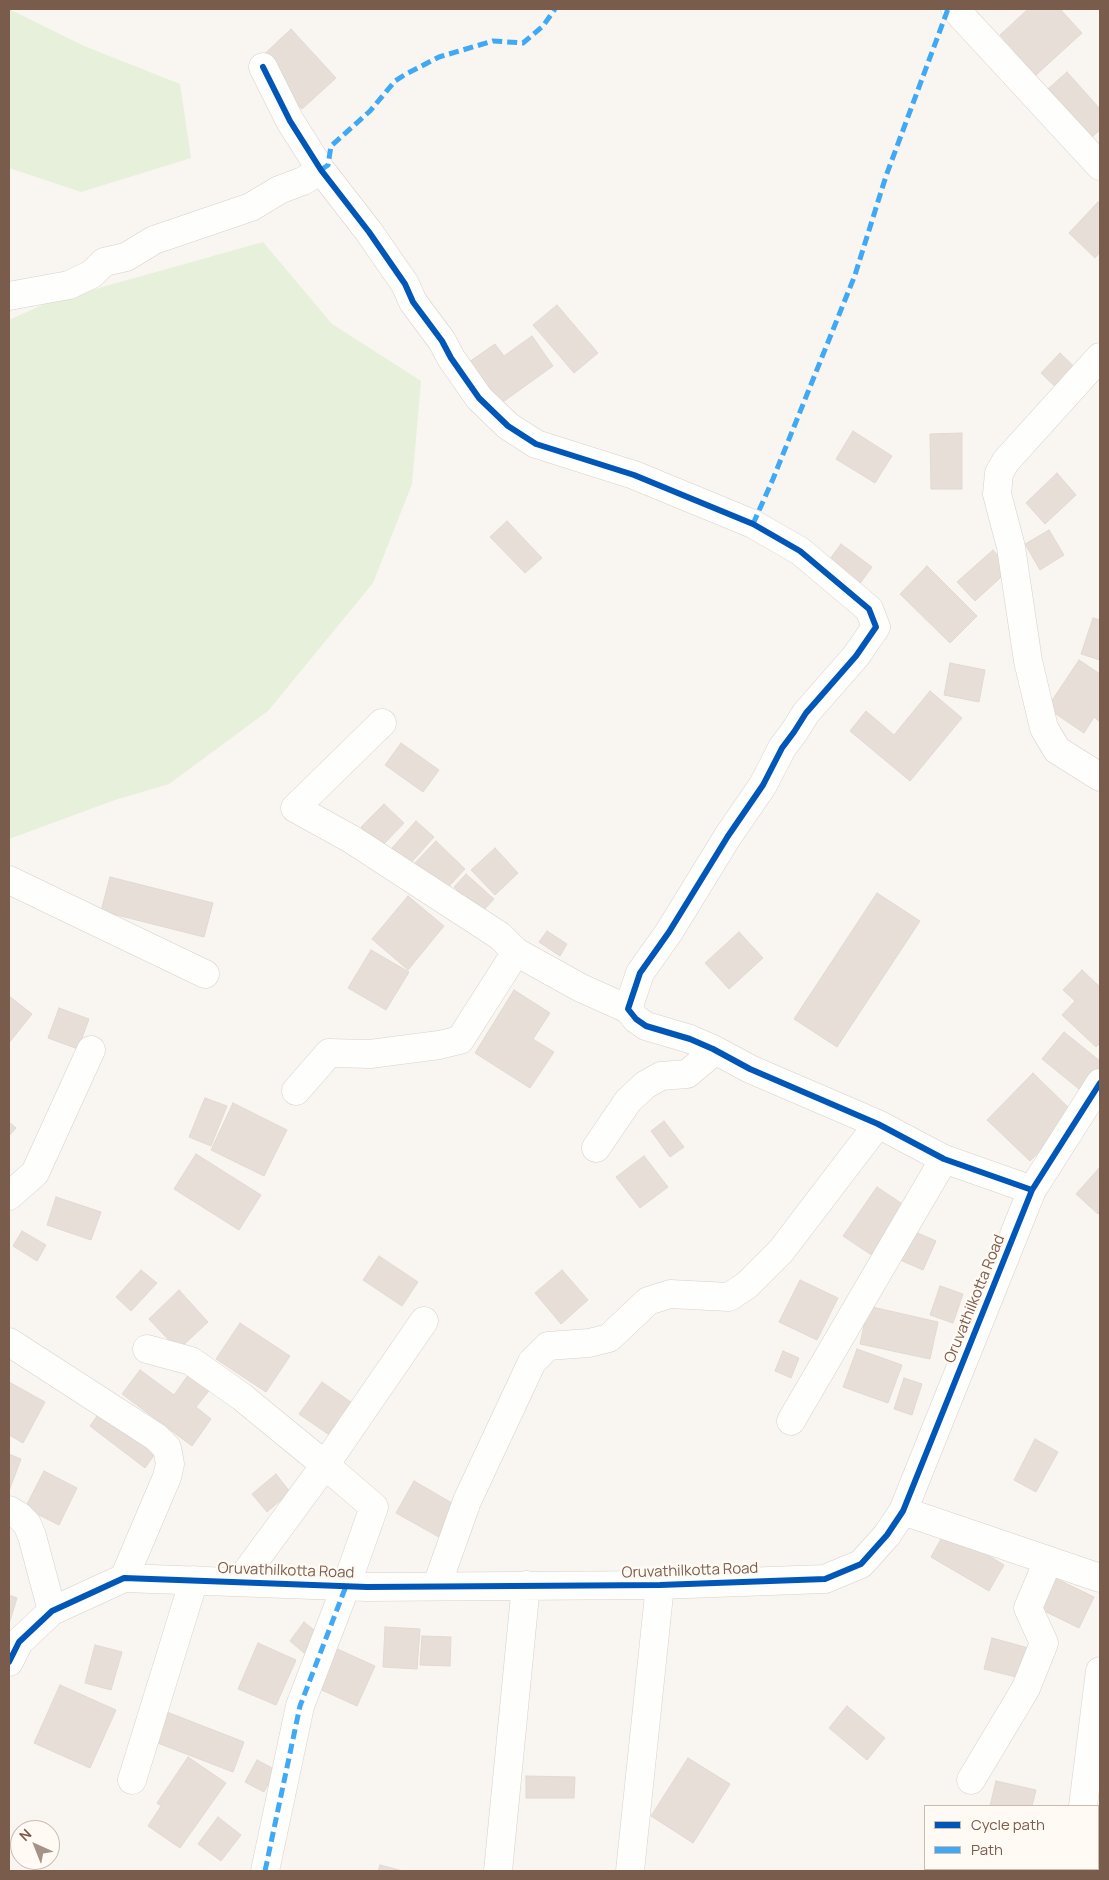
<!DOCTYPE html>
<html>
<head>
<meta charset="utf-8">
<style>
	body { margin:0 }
	#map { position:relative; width:1109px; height:1880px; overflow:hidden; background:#f9f5f0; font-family:Manrope,sans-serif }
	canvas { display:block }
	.frame { position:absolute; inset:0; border:10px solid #7a5c4d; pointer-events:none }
	.legend { position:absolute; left:924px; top:1805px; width:175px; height:65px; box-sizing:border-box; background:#fffaf3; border:1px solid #cabbb1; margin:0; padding:6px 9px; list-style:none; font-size:15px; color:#7a5c4d }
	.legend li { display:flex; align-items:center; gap:10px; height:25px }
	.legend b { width:25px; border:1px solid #cabbb1 }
	.north { position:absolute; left:10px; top:1820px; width:50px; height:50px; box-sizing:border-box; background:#fffaf3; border:1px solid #cabbb1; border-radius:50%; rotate:316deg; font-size:14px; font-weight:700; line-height:20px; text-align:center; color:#7a5c4d }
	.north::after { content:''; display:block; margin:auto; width:18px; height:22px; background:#a69286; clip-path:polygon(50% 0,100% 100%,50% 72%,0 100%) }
</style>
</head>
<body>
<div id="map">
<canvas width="1109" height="1880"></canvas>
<div class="frame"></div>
<ul class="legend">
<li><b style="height:6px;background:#0057b8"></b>Cycle path</li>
<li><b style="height:6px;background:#3fa9f5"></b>Path</li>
</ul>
<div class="north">N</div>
</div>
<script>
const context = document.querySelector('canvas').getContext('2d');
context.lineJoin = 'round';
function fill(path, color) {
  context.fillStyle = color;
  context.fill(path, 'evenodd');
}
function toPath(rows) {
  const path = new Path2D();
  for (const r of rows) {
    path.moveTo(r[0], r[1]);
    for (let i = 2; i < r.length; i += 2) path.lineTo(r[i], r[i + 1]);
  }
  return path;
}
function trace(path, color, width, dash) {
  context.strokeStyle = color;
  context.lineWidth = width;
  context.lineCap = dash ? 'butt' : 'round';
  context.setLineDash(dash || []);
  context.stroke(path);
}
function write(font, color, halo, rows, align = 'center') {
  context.font = font + ' Manrope,sans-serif';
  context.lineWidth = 5;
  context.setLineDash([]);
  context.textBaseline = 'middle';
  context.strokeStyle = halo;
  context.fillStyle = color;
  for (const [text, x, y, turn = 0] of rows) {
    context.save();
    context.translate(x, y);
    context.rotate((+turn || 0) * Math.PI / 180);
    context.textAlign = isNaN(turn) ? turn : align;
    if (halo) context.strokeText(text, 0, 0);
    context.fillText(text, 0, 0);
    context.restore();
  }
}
fill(toPath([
	[9,9,84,46,180,84,191,158,81,192,9,168],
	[263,242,332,324,421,381,412,484,373,583,268,711,169,784,115,800,9,839,9,320,49,302]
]), '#e7f0db');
const building = toPath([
	[1028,9,1060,9,1082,33,1036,75,1000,35,1028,9],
	[291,29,336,78,302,109,257,61,291,29],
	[1067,72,1100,109,1100,130,1084,144,1040,96,1067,72],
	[1098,202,1100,204,1100,252,1095,258,1069,233,1098,202],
	[557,305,598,353,574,373,533,325,557,305],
	[532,336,553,366,500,404,469,362,495,344,504,356,532,336],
	[1060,353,1087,379,1068,399,1041,373,1060,353],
	[853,431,892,456,875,483,836,459,853,431],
	[962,433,962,489,931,489,930,434,962,433],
	[1057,473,1076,495,1045,524,1026,503,1057,473],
	[507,521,542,558,525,573,490,537,507,521],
	[1049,530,1064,555,1040,570,1025,544,1049,530],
	[841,544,872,567,853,593,822,570,841,544],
	[993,550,1010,569,975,601,957,582,993,550],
	[927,566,977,616,950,643,900,594,927,566],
	[1093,618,1100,620,1100,660,1081,654,1093,618],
	[1079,660,1100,674,1100,722,1094,717,1084,733,1047,708,1079,660],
	[950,663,985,670,979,702,944,695,950,663],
	[930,691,962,718,910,781,850,731,866,711,894,735,930,691],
	[401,743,439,770,423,792,385,765,401,743],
	[384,804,404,823,381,847,361,827,384,804],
	[416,821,434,837,410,864,392,848,416,821],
	[436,841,465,869,441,895,411,867,436,841],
	[495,848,518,873,495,895,471,870,495,848],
	[466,874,494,899,481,913,454,887,466,874],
	[110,877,213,903,204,937,101,911,110,877],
	[877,893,920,921,837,1047,794,1019,877,893],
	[408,896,444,926,408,970,372,939,408,896],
	[547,931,567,944,560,956,539,942,547,931],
	[739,932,763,958,729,989,705,963,739,932],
	[371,950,409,972,386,1010,348,988,371,950],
	[1082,970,1100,987,1100,1043,1096,1047,1062,1015,1075,1001,1063,990,1082,970],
	[514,990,550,1013,533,1039,554,1052,530,1088,475,1053,514,990],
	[9,996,32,1014,9,1043,9,996],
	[59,1008,89,1019,78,1049,48,1038,59,1008],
	[1064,1032,1100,1061,1100,1074,1084,1093,1042,1059,1064,1032],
	[1033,1073,1075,1114,1030,1161,987,1120,1033,1073],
	[205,1098,227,1106,211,1146,189,1137,205,1098],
	[233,1103,287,1130,264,1176,211,1150,233,1103],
	[664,1121,684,1147,670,1157,651,1131,664,1121],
	[9,1122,16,1128,9,1136,9,1122],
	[196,1154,261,1195,239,1230,174,1189,196,1154],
	[644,1156,668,1187,640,1208,616,1177,644,1156],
	[1100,1167,1100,1211,1098,1214,1076,1194,1100,1167],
	[877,1187,907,1207,873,1256,843,1236,877,1187],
	[56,1197,101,1212,91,1240,47,1225,56,1197],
	[911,1230,936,1241,923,1270,898,1259,911,1230],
	[22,1231,46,1245,37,1261,13,1246,22,1231],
	[379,1256,418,1282,402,1306,363,1280,379,1256],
	[141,1270,157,1283,131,1311,116,1297,141,1270],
	[562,1270,588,1300,561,1324,535,1293,562,1270],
	[800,1280,838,1298,817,1340,779,1322,800,1280],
	[940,1286,963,1294,953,1323,930,1315,940,1286],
	[179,1290,208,1322,178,1350,149,1319,179,1290],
	[868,1306,938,1322,930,1359,860,1344,868,1306],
	[240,1323,290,1356,266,1392,216,1359,240,1323],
	[857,1349,902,1365,888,1403,843,1387,857,1349],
	[783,1351,799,1358,791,1378,775,1371,783,1351],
	[140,1370,174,1395,191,1371,212,1387,196,1407,211,1419,192,1446,122,1394,140,1370],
	[904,1378,922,1384,912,1415,894,1409,904,1378],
	[9,1382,45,1402,23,1443,9,1435,9,1382],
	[322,1382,361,1409,338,1441,299,1414,322,1382],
	[102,1409,157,1451,145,1468,90,1426,102,1409],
	[1035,1439,1058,1452,1036,1492,1014,1480,1035,1439],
	[9,1454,21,1459,9,1491,9,1454],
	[44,1471,77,1488,59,1525,25,1508,44,1471],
	[276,1474,290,1492,267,1512,252,1494,276,1474],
	[414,1481,464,1510,446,1541,396,1513,414,1481],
	[946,1530,1004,1565,989,1591,931,1557,946,1530],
	[1053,1577,1094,1597,1079,1628,1038,1608,1053,1577],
	[9,1595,17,1598,9,1624,9,1595],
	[304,1622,319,1634,304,1653,290,1641,304,1622],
	[385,1627,420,1629,417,1669,383,1667,385,1627],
	[422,1636,451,1637,450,1666,420,1665,422,1636],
	[992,1638,1032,1649,1024,1679,984,1669,992,1638],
	[258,1643,296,1660,276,1705,238,1689,258,1643],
	[95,1645,122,1652,111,1690,85,1683,95,1645],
	[333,1647,375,1666,357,1706,315,1687,333,1647],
	[60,1685,116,1710,90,1768,34,1743,60,1685],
	[847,1706,885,1738,867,1760,829,1728,847,1706],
	[167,1712,244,1742,233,1772,155,1742,167,1712],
	[188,1757,226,1783,180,1848,148,1826,161,1806,157,1803,188,1757],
	[688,1758,730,1784,693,1843,651,1816,688,1758],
	[257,1760,276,1770,264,1792,245,1782,257,1760],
	[526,1776,575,1777,574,1798,526,1798,526,1776],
	[996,1781,1036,1790,1032,1806,990,1806,996,1781],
	[218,1817,241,1835,221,1861,198,1844,218,1817],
	[380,1865,403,1871,378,1871,380,1865]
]);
fill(building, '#e6ded7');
trace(building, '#e2d8d2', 1);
const minor = toPath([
	[955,9,1100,166],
	[263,67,290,121,321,170,369,232,405,284,413,302,442,341,451,358,479,398,508,426,536,444,634,475,753,524,800,551,869,609,876,627,856,656,806,713,794,732,782,748,763,785,728,836,669,932,640,973,628,1009,636,1019,646,1026,690,1039,713,1049,750,1069,878,1124,944,1159,1032,1190],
	[9,296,69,285,92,274,104,262,126,257,154,240,251,207,279,190,303,181,321,170],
	[1100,357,1006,461,999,473,997,494,1011,547,1028,661,1044,728,1057,750,1100,777],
	[382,723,295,808,351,839,500,936,516,952,581,988,628,1009],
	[9,880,205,974],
	[296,1091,329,1053,370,1054,439,1045,460,1040,516,952],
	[596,1148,628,1101,645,1085,661,1076,687,1074,705,1059,713,1049],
	[9,1196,35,1173,91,1050],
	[9,1342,156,1437,167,1448,170,1464,167,1477,124,1578],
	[147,1349,191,1361,242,1397,325,1465,374,1507,346,1586,300,1706,265,1871],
	[791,1421,944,1159],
	[9,1510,19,1516,27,1524,32,1536,52,1611],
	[903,1511,1100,1578],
	[239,1582,325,1465,424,1321],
	[437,1585,467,1501,532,1362,548,1346,589,1343,609,1338,648,1301,670,1294,729,1297,747,1285,781,1251,878,1124],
	[9,1662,19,1642,52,1611,124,1578,367,1587,660,1585,825,1579,861,1564,887,1535,903,1511,1032,1190,1100,1083],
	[132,1780,194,1580],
	[971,1780,1026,1688,1044,1643,1028,1608,1048,1561],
	[1083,1806,1100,1671],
	[498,1871,526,1585],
	[630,1871,660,1585],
	[1074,1871,1075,1869]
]);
trace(minor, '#d7d1cb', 29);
trace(minor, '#fefefd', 28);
trace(toPath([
	[321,170,328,165,331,146,370,111,395,81,406,74,439,57,493,41,523,43,543,26,555,9],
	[753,524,773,479,855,275,886,176,948,9],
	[265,1871,300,1706,346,1586]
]), '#3fa9f5', 5, [10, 5]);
trace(toPath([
	[263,67,290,121,321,170,369,232,405,284,413,302,442,341,451,358,479,398,508,426,536,444,634,475,753,524,800,551,869,609,876,627,856,656,806,713,794,732,782,748,763,785,728,836,669,932,640,973,628,1009,636,1019,646,1026,690,1039,713,1049,750,1069,878,1124,944,1159,1032,1190],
	[9,1662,19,1642,52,1611,124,1578,367,1587,660,1585,825,1579,861,1564,887,1535,903,1511,1032,1190,1100,1083]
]), '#0057b8', 6);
write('15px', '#7a5c4d', '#fffaf3', [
	["Oruvathilkotta Road",975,1299,-68],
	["Oruvathilkotta Road",286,1571,2],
	["Oruvathilkotta Road",690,1571,-2]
]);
</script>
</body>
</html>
